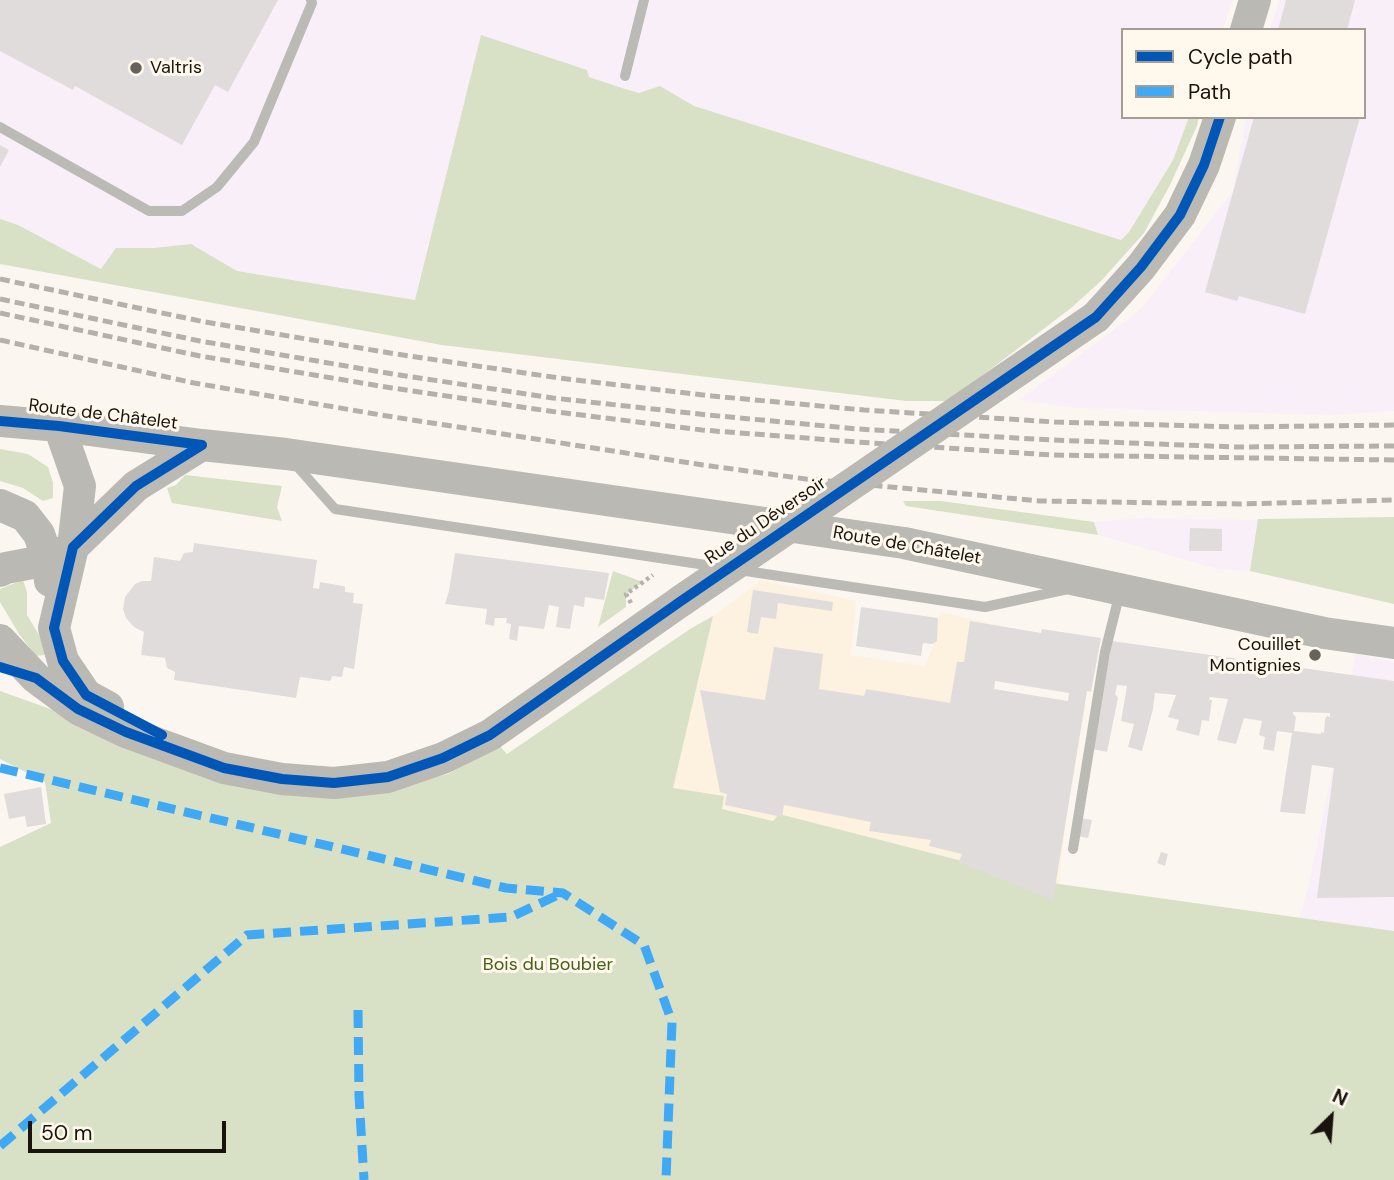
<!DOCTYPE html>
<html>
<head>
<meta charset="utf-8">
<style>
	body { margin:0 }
	#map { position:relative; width:1394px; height:1180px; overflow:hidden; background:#fbf7f0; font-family:"DM Sans",sans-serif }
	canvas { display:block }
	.legend { position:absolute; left:1121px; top:28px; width:245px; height:91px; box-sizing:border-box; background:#fff8ec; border:2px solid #a39d93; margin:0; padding:9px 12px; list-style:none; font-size:21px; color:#18140d }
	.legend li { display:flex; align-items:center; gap:14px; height:35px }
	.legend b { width:35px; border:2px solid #a39d93 }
	.north { position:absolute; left:1296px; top:1082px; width:70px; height:70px; -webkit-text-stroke:5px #fff8ec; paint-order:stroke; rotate:25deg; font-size:19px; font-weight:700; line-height:28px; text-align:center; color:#18140d }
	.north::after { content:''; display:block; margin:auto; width:24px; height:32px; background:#18140d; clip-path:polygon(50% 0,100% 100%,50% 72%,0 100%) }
	.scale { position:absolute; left:28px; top:1121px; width:198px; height:32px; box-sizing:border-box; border:4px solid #18140d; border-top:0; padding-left:9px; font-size:21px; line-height:24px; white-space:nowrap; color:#18140d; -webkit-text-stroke:5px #fff8ec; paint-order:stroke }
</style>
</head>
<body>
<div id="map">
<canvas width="1394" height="1180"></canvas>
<ul class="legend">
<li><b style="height:9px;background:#0057b8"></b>Cycle path</li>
<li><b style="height:9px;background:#3fa9f5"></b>Path</li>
</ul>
<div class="north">N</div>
<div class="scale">50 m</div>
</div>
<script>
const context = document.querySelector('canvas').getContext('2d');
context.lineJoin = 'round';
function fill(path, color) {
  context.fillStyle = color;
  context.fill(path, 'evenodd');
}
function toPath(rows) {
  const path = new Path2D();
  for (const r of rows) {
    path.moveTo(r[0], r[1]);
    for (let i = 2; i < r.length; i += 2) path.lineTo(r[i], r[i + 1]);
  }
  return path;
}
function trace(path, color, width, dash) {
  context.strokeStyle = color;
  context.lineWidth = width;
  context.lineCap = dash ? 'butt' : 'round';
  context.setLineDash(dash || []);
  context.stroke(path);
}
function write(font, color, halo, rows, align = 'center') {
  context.font = font + ' "DM Sans",sans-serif';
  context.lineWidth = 6;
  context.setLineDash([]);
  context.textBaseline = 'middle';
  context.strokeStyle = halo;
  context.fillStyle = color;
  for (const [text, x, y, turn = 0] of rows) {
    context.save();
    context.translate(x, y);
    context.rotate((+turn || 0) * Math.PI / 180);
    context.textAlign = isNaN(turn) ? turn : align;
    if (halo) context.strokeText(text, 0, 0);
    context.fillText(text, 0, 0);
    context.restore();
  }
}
fill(toPath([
	[761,580,856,601,851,655,925,666,934,644,940,612,1003,626,994,690,1086,705,1066,819,1059,884,970,864,779,814,773,821,721,808,724,797,672,788,713,616]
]), '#fdf2e0');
fill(toPath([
	[0,0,1233,0,1222,30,1123,30,1123,117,1189,117,1173,160,1129,232,1121,240,694,106,660,86,639,93,625,89,589,77,586,70,481,36,415,300,237,271,191,244,154,248,102,269,18,225,0,219],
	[1279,0,1394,0,1394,411,1331,415,1076,408,1019,400,1140,310,1146,303,1233,191,1246,117,1364,117,1364,30,1270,30],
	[1141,518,1259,520,1250,571,1217,569,1098,535,1094,522],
	[1356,654,1394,662,1394,931,1299,918,1308,888]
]), '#f8eff8');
fill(toPath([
	[481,35,587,70,589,77,625,89,639,93,660,86,694,106,1121,240,1129,232,1173,160,1189,117,1199,117,1197,126,1170,185,1144,233,1101,281,1071,308,949,401,906,401,442,345,0,264,0,219,18,225,101,269,116,248,154,248,191,244,237,271,415,300],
	[0,449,28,454,48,467,53,483,53,498,43,501,23,488,0,481],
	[185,475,282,486,277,507,282,521,172,503,167,488,176,485],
	[903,501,941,501,1094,522,1098,535,906,506],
	[1394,517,1394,604,1250,571,1258,519],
	[613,571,643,582,626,594,626,607,598,627],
	[23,580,27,592,27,615,48,650,45,655,36,656,19,634,0,602,0,589],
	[713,616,673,788,724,796,722,809,773,821,779,814,970,863,1059,884,1394,931,1394,1180,0,1180,0,847,51,823,45,782,0,759,0,691,56,711,339,795,448,774,498,744,507,754,690,629]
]), '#d8e0c6');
fill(toPath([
	[0,0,278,0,228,92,215,85,182,145,75,86,73,90,0,51],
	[1286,0,1355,0,1347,30,1278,30],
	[1254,117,1360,117,1305,314,1239,296,1237,301,1205,292],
	[0,145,9,150,0,167],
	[1190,528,1222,529,1222,551,1189,551],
	[194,543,317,560,313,588,319,589,320,582,343,586,345,587,345,592,354,593,353,603,363,604,354,669,344,667,342,677,332,676,331,680,329,681,300,677,296,698,174,680,175,672,167,668,165,658,141,655,144,632,134,627,126,618,123,609,125,597,135,584,142,581,151,581,154,557,180,561,184,553,193,552],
	[455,553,609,573,604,600,585,597,584,607,574,605,570,629,556,627,559,607,549,605,544,629,519,626,517,641,509,639,511,624,506,623,507,618,495,618,494,626,485,624,487,609,445,604,449,591],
	[753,590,833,602,832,611,778,603,776,619,761,617,758,634,747,632],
	[861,607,938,618,937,641,932,644,923,643,921,656,856,646],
	[970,621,1041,633,1042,629,1101,638,1091,692,1087,691,1053,900,959,862,962,854,929,846,931,840,869,831,871,822,784,805,782,817,725,805,727,794,720,792,700,690,765,700,774,647,823,654,819,689,864,696,866,689,950,703,957,662,964,662],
	[995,681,1069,693,1068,701,994,689],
	[1112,641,1394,681,1394,897,1317,898,1334,768,1312,765,1305,814,1280,812,1292,733,1277,731,1274,751,1263,749,1265,737,1259,735,1262,721,1244,718,1236,744,1217,740,1228,699,1210,697,1209,700,1212,700,1209,721,1202,720,1199,736,1176,730,1179,720,1168,717,1176,695,1155,693,1153,709,1142,751,1128,747,1134,724,1121,721,1127,686,1117,685,1115,694,1118,698,1107,752,1092,749],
	[1293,712,1330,713,1330,717,1327,716,1325,719,1324,733,1321,732,1321,734,1294,731,1296,717,1293,714],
	[41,787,46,824,27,827,25,816,9,819,4,794],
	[1080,818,1092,820,1088,838,1077,836],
	[1161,852,1168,854,1165,866,1157,863]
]), '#e0dcdc');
trace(toPath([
	[631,603,626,594,653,575]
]), '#b4b1ae', 4.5, [3.5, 3.5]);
trace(toPath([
	[625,76,644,0],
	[0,127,149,211,182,211,217,187,254,142,312,3,311,0],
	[295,464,335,509,719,567],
	[739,570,985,607,1068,589],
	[1073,849,1105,652,1120,592]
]), '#bcbab5', 10);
trace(toPath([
	[1246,30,1255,0],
	[1096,317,1141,267,1180,215,1204,165,1220,117],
	[0,421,59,426,202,445,286,454,904,543,1324,633,1394,643],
	[59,426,80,486,73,547,54,628,63,661,86,695,108,707],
	[0,505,25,516,39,534,48,560,50,581],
	[0,571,6,568,48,560,73,547,136,486,202,445],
	[0,640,36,678,78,709,126,732,224,768,282,779,334,783,388,777,443,758,490,735,681,601]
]), '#bbb9b4', 32);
trace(toPath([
	[0,279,205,322,396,354,559,378,712,396,864,410,1055,422,1236,427,1394,425],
	[0,299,200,341,393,374,553,398,708,415,858,429,1052,440,1236,447,1394,446],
	[0,313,200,356,392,388,549,411,702,430,857,442,1051,455,1394,460],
	[0,340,194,383,387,416,703,465,806,479,1040,501,1241,504,1394,500]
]), '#b4b1ad', 5, [10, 5]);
trace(toPath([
	[681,601,1096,317]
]), '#bbb9b4', 32);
trace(toPath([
	[0,768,506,888,563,893,644,945,672,1022,666,1180],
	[358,1010,359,1096,364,1180],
	[0,1146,247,935,511,917,560,894]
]), '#3fa9f5', 9, [18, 9]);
trace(toPath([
	[0,421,59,426,202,445],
	[0,667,36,678,78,709,126,732,224,768,282,779,334,783,388,777,443,758,490,735,681,601,1096,317,1141,267,1180,215,1204,165,1220,117],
	[162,735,86,695,63,661,54,628,73,547,136,486,202,445]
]), '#0057b8', 10);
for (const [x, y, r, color] of [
	[136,68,7,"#67635c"],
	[1315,655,7,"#67635c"]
]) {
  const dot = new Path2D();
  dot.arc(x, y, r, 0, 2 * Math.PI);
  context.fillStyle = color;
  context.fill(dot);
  trace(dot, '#fff8ec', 2.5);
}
write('18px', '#18140d', '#fff8ec', [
	["Valtris",150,68],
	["Couillet",1301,645,"right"],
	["Montignies",1301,666,"right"]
], 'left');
write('18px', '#18140d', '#fff8ec', [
	["Route de Châtelet",103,415,7],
	["Rue du Déversoir",766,521,-34],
	["Route de Châtelet",907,546,10]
]);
write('18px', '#476116', '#fff8ec', [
	["Bois du Boubier",548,965]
]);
</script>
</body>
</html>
